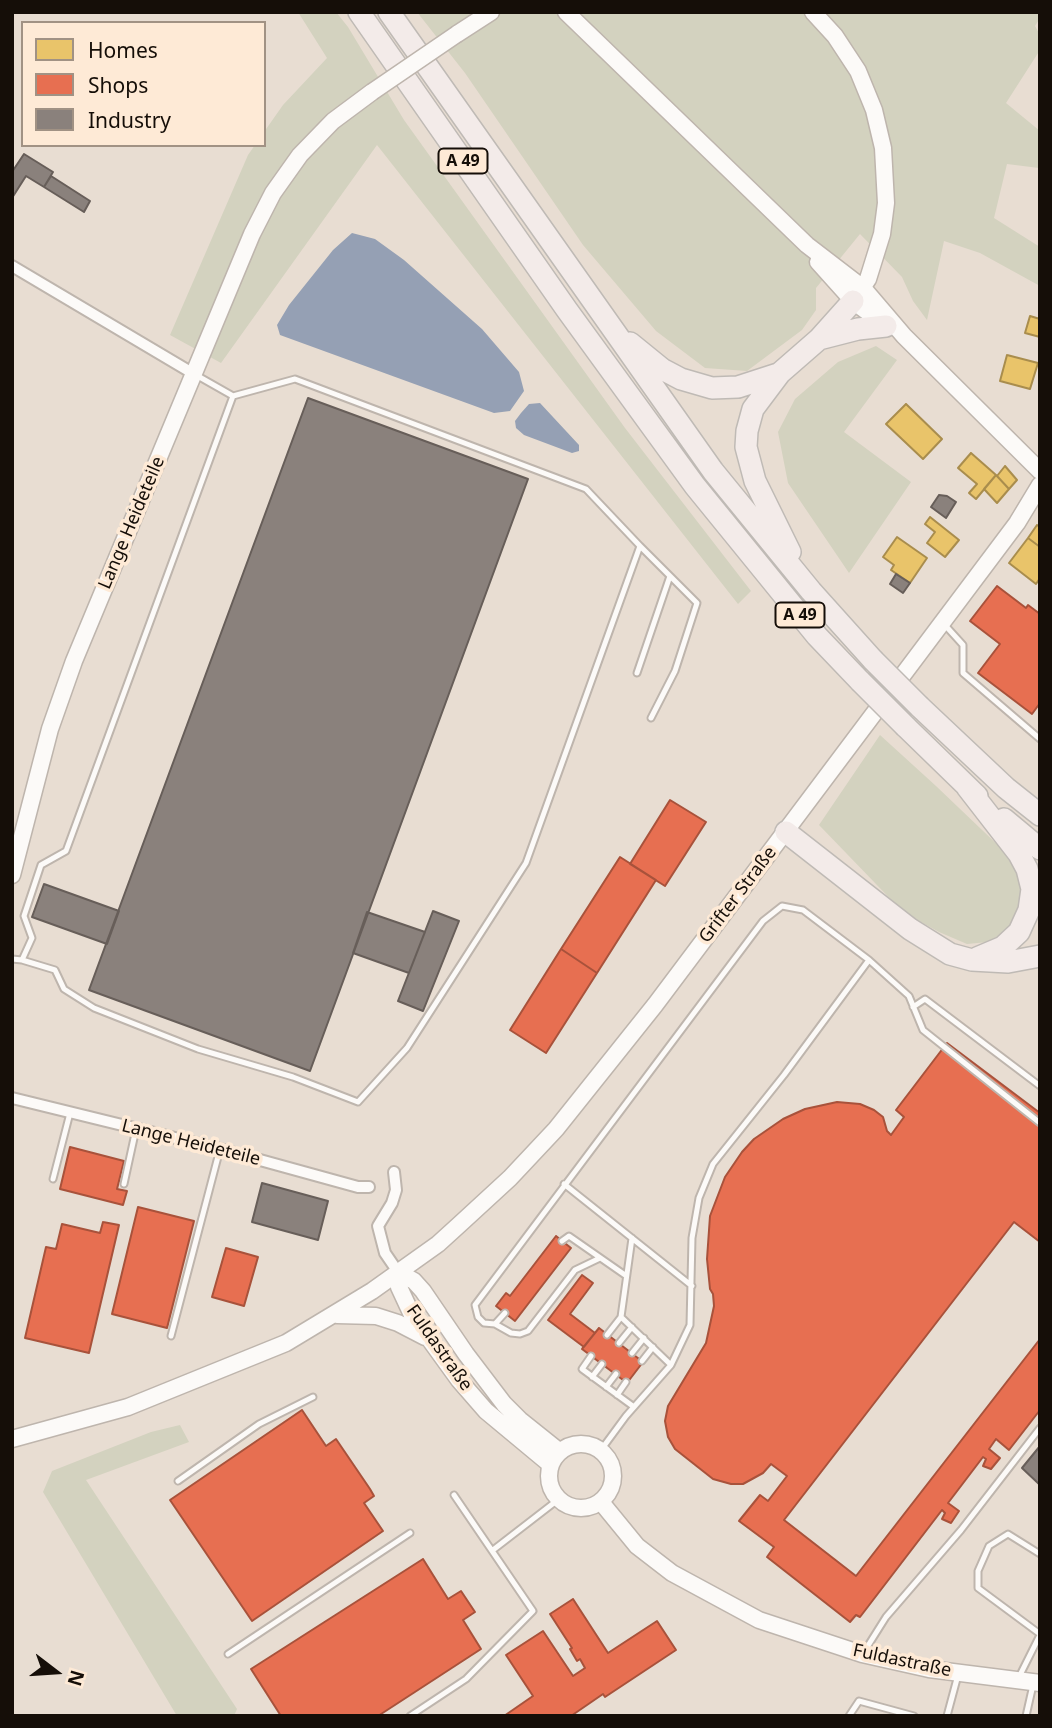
<!DOCTYPE html>
<html>
<head>
<meta charset="utf-8">
<style>
	body { margin:0 }
	#map { position:relative; width:1052px; height:1728px; overflow:hidden; background:#e8ddd2; font-family:"Noto Sans",sans-serif }
	canvas { display:block }
	.frame { position:absolute; inset:0; border:14px solid #150e08; pointer-events:none }
	.legend { position:absolute; left:21px; top:21px; width:245px; height:126px; box-sizing:border-box; background:#feead6; border:2px solid #a19284; margin:0; padding:9px 12px; list-style:none; font-size:21px; color:#150e08 }
	.legend li { display:flex; align-items:center; gap:14px; height:35px }
	.legend b { width:35px; border:2px solid #a19284 }
	.north { position:absolute; left:21px; top:1637px; width:70px; height:70px; -webkit-text-stroke:5px #feead6; paint-order:stroke; rotate:107deg; font-size:19px; font-weight:700; line-height:28px; text-align:center; color:#150e08 }
	.north::after { content:''; display:block; margin:auto; width:24px; height:32px; background:#150e08; clip-path:polygon(50% 0,100% 100%,50% 72%,0 100%) }
</style>
</head>
<body>
<div id="map">
<canvas width="1052" height="1728"></canvas>
<div class="frame"></div>
<ul class="legend">
<li><b style="height:19px;background:#e9c46a"></b>Homes</li>
<li><b style="height:19px;background:#e76f51"></b>Shops</li>
<li><b style="height:19px;background:#8a817c"></b>Industry</li>
</ul>
<div class="north">N</div>
</div>
<script>
const context = document.querySelector('canvas').getContext('2d');
context.lineJoin = 'round';
function fill(path, color) {
  context.fillStyle = color;
  context.fill(path, 'evenodd');
}
function toPath(rows) {
  const path = new Path2D();
  for (const r of rows) {
    if (r.length === 3) {
      path.moveTo(r[0] + r[2], r[1]);
      path.arc(r[0], r[1], r[2], 0, 2 * Math.PI);
      continue;
    }
    path.moveTo(r[0], r[1]);
    for (let i = 2; i < r.length; i += 2) path.lineTo(r[i], r[i + 1]);
  }
  return path;
}
function trace(path, color, width, dash) {
  context.strokeStyle = color;
  context.lineWidth = width;
  context.lineCap = dash ? 'butt' : 'round';
  context.setLineDash(dash || []);
  context.stroke(path);
}
function write(font, color, halo, rows, align = 'center') {
  context.font = font + ' "Noto Sans",sans-serif';
  context.lineWidth = 7;
  context.setLineDash([]);
  context.textBaseline = 'middle';
  context.strokeStyle = halo;
  context.fillStyle = color;
  for (const [text, x, y, turn = 0] of rows) {
    context.save();
    context.translate(x, y);
    context.rotate((+turn || 0) * Math.PI / 180);
    context.textAlign = isNaN(turn) ? turn : align;
    if (halo) context.strokeText(text, 0, 0);
    context.fillText(text, 0, 0);
    context.restore();
  }
}
fill(toPath([
	[298,12,336,12,348,27,404,120,625,428,751,591,738,604,377,145,221,363,170,335,248,155,255,145,264,145,264,132,283,105,327,58],
	[417,12,1040,12,1040,18,1035,26,1040,35,1040,50,1006,103,1040,131,1040,164,1039,168,1007,164,994,218,1040,247,1040,286,980,253,944,241,927,320,913,301,902,277,860,234,816,288,816,310,802,330,747,371,705,368,656,331,583,245,465,73],
	[876,346,897,360,844,432,911,482,849,573,788,483,778,432,795,399,838,362],
	[880,735,936,786,1003,850,1020,875,1022,904,1010,929,988,942,967,944,939,932,903,912,819,825],
	[180,1425,189,1442,86,1480,237,1709,234,1716,177,1716,43,1492,52,1471,151,1432]
]), '#d3d2bf');
fill(toPath([
	[352,233,375,239,404,260,482,329,519,372,524,391,510,411,494,413,280,335,277,325,289,305,333,250],
	[540,403,579,445,579,451,572,453,524,435,516,428,515,421,521,413,529,404]
]), '#95a0b4');
const homes = toPath([
	[1030,316,1040,319,1040,337,1025,333,1030,316],
	[1007,355,1038,363,1030,389,1000,381,1007,355],
	[906,404,942,439,923,459,886,424,906,404],
	[971,453,996,475,976,499,969,493,977,484,958,468,971,453],
	[1005,466,1017,480,1009,489,997,476,1005,466],
	[996,475,1009,489,997,503,984,489,996,475],
	[930,517,959,540,945,557,927,543,935,532,925,524,930,517],
	[1037,525,1040,527,1040,547,1028,538,1037,525],
	[897,537,927,558,910,583,891,570,894,565,883,557,897,537],
	[1028,538,1040,547,1040,578,1036,584,1009,563,1028,538]
]);
fill(homes, '#e9c46a');
trace(homes, '#a98d4d', 2);
const shops = toPath([
	[997,586,1026,608,1028,605,1040,614,1040,703,1032,714,978,673,1000,644,970,621,997,586],
	[670,800,706,822,665,886,630,864,670,800],
	[620,857,656,880,597,973,561,949,620,857],
	[561,949,597,973,546,1053,510,1030,561,949],
	[947,1043,1040,1113,1040,1410,1009,1450,996,1439,989,1449,1000,1458,991,1469,983,1466,986,1459,983,1457,948,1503,959,1511,951,1523,942,1519,945,1513,942,1510,860,1617,856,1615,850,1622,767,1557,774,1547,739,1521,760,1495,768,1501,787,1476,771,1464,763,1473,743,1484,731,1484,713,1479,675,1449,668,1437,665,1421,668,1406,706,1343,714,1306,713,1294,710,1289,707,1259,710,1216,725,1177,742,1152,754,1139,783,1119,805,1109,837,1102,860,1104,874,1110,883,1117,887,1131,891,1135,904,1117,896,1110,947,1043],
	[70,1147,124,1161,117,1189,127,1191,123,1205,60,1189,70,1147],
	[138,1207,194,1221,167,1328,112,1314,138,1207],
	[103,1222,119,1225,89,1353,25,1338,46,1247,56,1249,62,1224,100,1233,103,1222],
	[1014,1222,1040,1242,1040,1339,856,1576,784,1520,1014,1222],
	[556,1236,571,1248,515,1321,496,1306,506,1293,510,1296,556,1236],
	[226,1248,258,1257,244,1306,212,1297,226,1248],
	[582,1275,593,1283,570,1314,595,1333,584,1347,548,1320,582,1275],
	[599,1328,643,1362,627,1383,582,1349,599,1328],
	[302,1410,326,1446,336,1439,370,1489,374,1496,364,1503,383,1531,252,1621,170,1500,302,1410],
	[423,1559,448,1599,461,1591,475,1612,463,1620,481,1649,378,1716,281,1716,251,1669,423,1559],
	[573,1599,608,1653,657,1621,676,1650,605,1697,603,1694,571,1716,504,1716,533,1696,506,1655,543,1631,573,1676,585,1668,580,1659,577,1661,570,1649,572,1648,550,1614,573,1599]
]);
fill(shops, '#e76f51');
trace(shops, '#a8523b', 2);
const industry = toPath([
	[24,154,53,172,44,187,26,176,12,198,12,172,24,154],
	[51,176,90,201,84,212,44,187,51,176],
	[308,398,528,479,310,1071,89,990,308,398],
	[939,495,947,496,956,502,946,518,931,507,939,495],
	[896,574,910,583,903,593,890,584,896,574],
	[44,884,119,911,107,944,32,917,44,884],
	[433,911,459,921,423,1011,398,1001,433,911],
	[367,912,425,932,409,973,353,953,367,912],
	[262,1183,328,1201,318,1240,252,1222,262,1183],
	[1040,1446,1040,1485,1022,1468,1040,1446]
]);
fill(industry, '#8a817c');
trace(industry, '#675e59', 2);
const lane = toPath([
	[640,546,697,603,675,671,651,718],
	[944,624,963,645,963,673,1040,739],
	[637,673,670,576],
	[12,959,22,960,32,938,24,916,41,865,66,851,233,396],
	[22,960,55,970,64,989,94,1008,198,1049,293,1077,358,1102,407,1048,526,863,640,546,586,489,295,379,233,396,196,375],
	[913,1007,925,999,1040,1086],
	[53,1179,70,1113],
	[124,1184,136,1129],
	[564,1184,692,1286],
	[562,1241,569,1236,625,1275],
	[505,1313,495,1324,484,1323,478,1317,475,1305,763,921,782,906,803,910,869,960,909,996,923,1030,1040,1123],
	[621,1317,671,1365],
	[495,1324,511,1333,520,1334,528,1331,575,1270,600,1258],
	[607,1335,621,1317,632,1238],
	[171,1336,220,1149],
	[619,1343,632,1327],
	[632,1353,644,1338],
	[591,1356,582,1369,634,1407],
	[642,1361,653,1347],
	[592,1377,602,1364],
	[606,1387,616,1374],
	[617,1395,626,1382],
	[601,1450,626,1416,671,1365,690,1325,692,1238,699,1198,713,1164,784,1075,869,960],
	[178,1481,259,1424,313,1397],
	[493,1550,559,1499],
	[1040,1554,1008,1534,989,1546,978,1571,978,1588,1040,1634],
	[864,1652,886,1617,961,1530,1040,1428],
	[228,1654,410,1533],
	[1019,1677,1040,1635],
	[410,1716,466,1679,533,1611,454,1495],
	[849,1716,859,1701,914,1716],
	[947,1716,958,1675],
	[1026,1716,1033,1685]
]);
const street = toPath([
	[12,266,194,374],
	[12,1098,220,1149,358,1187,369,1187],
	[394,1172,396,1190,392,1203,378,1226,385,1253,398,1272]
]);
const secondary = toPath([
	[566,12,807,245,863,288,904,336,1040,471],
	[813,12,835,36,858,71,874,110,883,148,886,203,882,234,868,279,857,296],
	[457,34,491,12],
	[818,262,853,301,888,327],
	[12,875,50,729,74,661,252,234,273,193,300,155,333,121,372,92],
	[398,1272,399,1287,412,1315,459,1380,486,1411,551,1465],
	[398,1272,414,1281,423,1291,466,1354,504,1404,520,1420,560,1452],
	[337,1315,376,1316,398,1323,425,1337],
	[12,1439,128,1407,286,1343,372,1291,438,1244,460,1224,510,1178,556,1129,655,1005,1017,523,1040,485],
	[581,1476,32],
	[601,1502,637,1546,672,1573,759,1620,862,1654,929,1669,1040,1683]
]);
const highway = toPath([
	[359,12,567,310,695,486,817,636,860,681],
	[389,12,713,471,811,591,873,660],
	[819,339,858,329,886,326],
	[630,343,662,369,681,379,712,388,738,387,778,374],
	[790,552,755,481,746,447,747,431,753,409,780,373,819,339,853,301],
	[920,707,1006,788,1040,815],
	[906,727,977,796],
	[967,787,1019,854,1027,869,1032,889,1029,910,1019,932,1003,947,977,958],
	[1004,819,1040,849],
	[786,832,910,929,950,954,972,960,1008,962,1040,956]
]);
trace(lane, '#beb5ad', 9);
trace(street, '#beb5ad', 14);
trace(secondary, '#beb5ad', 19);
trace(highway, '#bfbab5', 24);
trace(lane, '#fcfaf8', 5);
trace(street, '#fcfaf8', 10);
trace(secondary, '#fcfaf8', 16);
trace(highway, '#f3ebe9', 21);
const secondaryBridge = toPath([
	[372,92,457,34]
]);
const highwayBridge = toPath([
	[873,660,920,707],
	[860,681,906,727]
]);
trace(secondaryBridge, '#beb5ad', 19, []);
trace(highwayBridge, '#bfbab5', 24, []);
trace(secondaryBridge, '#fcfaf8', 16);
trace(highwayBridge, '#f3ebe9', 21);
for (const [x, y, w] of [
	[463,161,49],
	[800,615,49]
]) {
  const box = new Path2D();
  box.roundRect(x - w / 2, y - 12.5, w, 25, 5);
  context.fillStyle = '#feead6';
  context.fill(box);
  trace(box, '#150e08', 2);
}
write('bold 16px', '#150e08', null, [
	["A 49",463,161],
	["A 49",800,615]
]);
write('18px', '#150e08', '#feead6', [
	["Lange Heideteile",132,523,-67],
	["Grifter Straße",738,895,-53],
	["Lange Heideteile",191,1143,14],
	["Fuldastraße",439,1348,55],
	["Fuldastraße",902,1661,12]
]);
</script>
</body>
</html>
